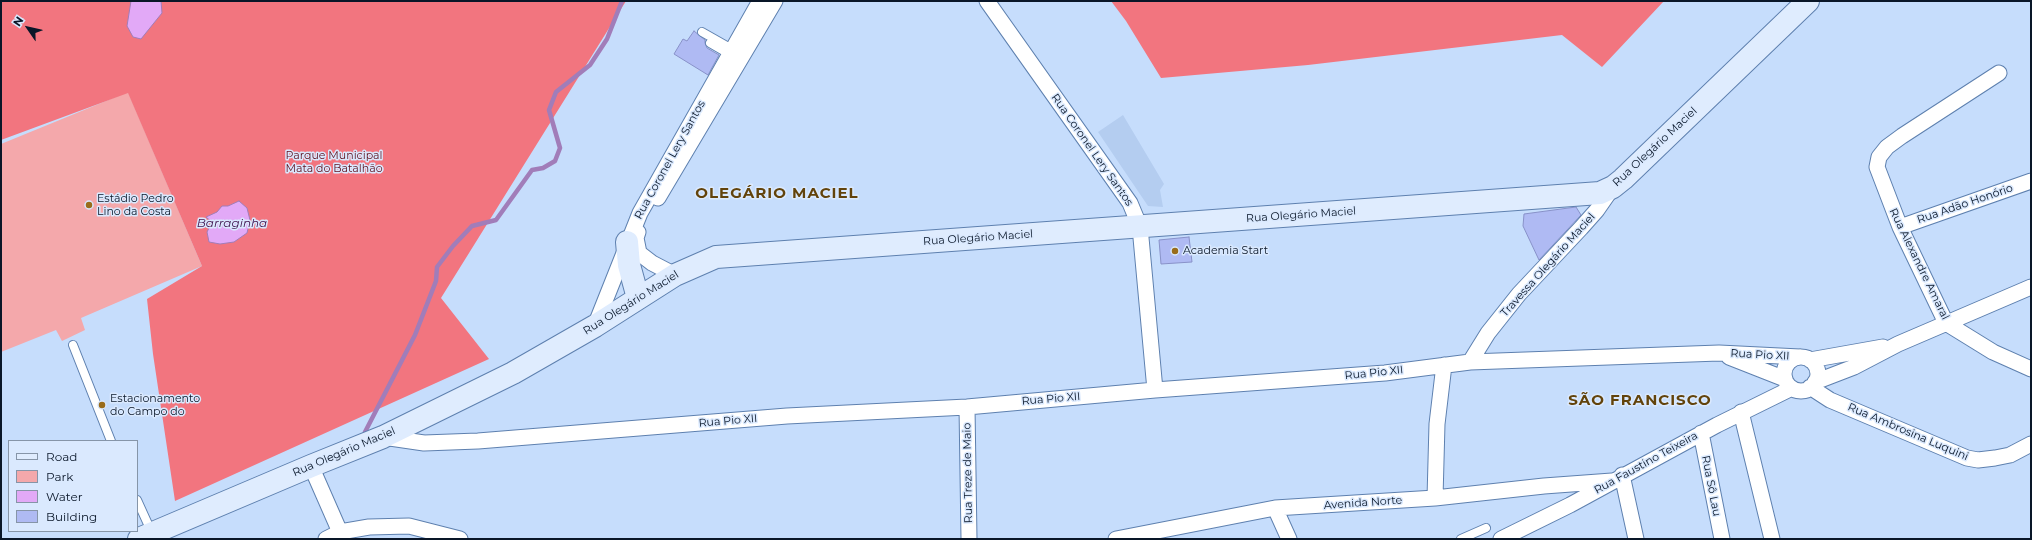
<!DOCTYPE html>
<html>
<head>
<meta charset="utf-8">
<style>
	body { margin:0 }
	#map { position:relative; width:2032px; height:540px; overflow:hidden; background:#c6ddfc; font-family:Montserrat,sans-serif }
	canvas { display:block }
	.frame { position:absolute; inset:0; border:2px solid #091628; pointer-events:none }
	.legend { position:absolute; left:8px; top:440px; width:130px; height:92px; box-sizing:border-box; background:#dae9fe; border:1px solid #8695a8; margin:0; padding:5px 7px; list-style:none; font-size:12px; color:#091628 }
	.legend li { display:flex; align-items:center; gap:8px; height:20px }
	.legend b { width:20px; border:1px solid #8695a8 }
	.north { position:absolute; left:8px; top:8px; width:40px; height:40px; -webkit-text-stroke:3px #dae9fe; paint-order:stroke; rotate:304deg; font-size:11px; font-weight:700; line-height:16px; text-align:center; color:#091628 }
	.north::after { content:''; display:block; margin:auto; width:14px; height:18px; background:#091628; clip-path:polygon(50% 0,100% 100%,50% 72%,0 100%) }
</style>
</head>
<body>
<div id="map">
<canvas width="2032" height="540"></canvas>
<div class="frame"></div>
<ul class="legend">
<li><b style="height:5px;background:#dfecfe"></b>Road</li>
<li><b style="height:11px;background:#f4a8ab"></b>Park</li>
<li><b style="height:11px;background:#e2a9f7"></b>Water</li>
<li><b style="height:11px;background:#afbaf3"></b>Building</li>
</ul>
<div class="north">N</div>
</div>
<script>
const context = document.querySelector('canvas').getContext('2d');
context.lineJoin = 'round';
function fill(path, color) {
  context.fillStyle = color;
  context.fill(path, 'evenodd');
}
function toPath(rows) {
  const path = new Path2D();
  for (const r of rows) {
    if (r.length === 3) {
      path.moveTo(r[0] + r[2], r[1]);
      path.arc(r[0], r[1], r[2], 0, 2 * Math.PI);
      continue;
    }
    path.moveTo(r[0], r[1]);
    for (let i = 2; i < r.length; i += 2) path.lineTo(r[i], r[i + 1]);
  }
  return path;
}
function trace(path, color, width, dash) {
  context.strokeStyle = color;
  context.lineWidth = width;
  context.lineCap = dash ? 'butt' : 'round';
  context.setLineDash(dash || []);
  context.stroke(path);
}
function write(font, color, halo, rows, align = 'center') {
  context.font = font + ' Montserrat,sans-serif';
  context.lineWidth = 3;
  context.setLineDash([]);
  context.textBaseline = 'middle';
  context.strokeStyle = halo;
  context.fillStyle = color;
  for (const [text, x, y, turn = 0] of rows) {
    context.save();
    context.translate(x, y);
    context.rotate((+turn || 0) * Math.PI / 180);
    context.textAlign = isNaN(turn) ? turn : align;
    if (halo) context.strokeText(text, 0, 0);
    context.fillText(text, 0, 0);
    context.restore();
  }
}
fill(toPath([
	[1123,115,1164,184,1160,190,1163,207,1148,206,1098,132]
]), '#b4cdf0');
fill(toPath([
	[128,92,202,266,81,318,85,330,62,341,56,330,1,352,1,144]
]), '#f4a8ab');
fill(toPath([
	[1,1,626,1,441,298,489,359,175,501,153,354,147,299,202,266,128,93,1,140],
	[1111,1,1664,1,1602,67,1562,35,1308,65,1161,78,1126,21]
]), '#f2757f');
const water = toPath([
	[131,1,161,1,162,13,141,39,133,37,127,26,131,1],
	[239,201,247,208,250,220,247,233,234,242,220,244,209,242,207,232,212,222,206,217,217,212,222,206,228,206,239,201]
]);
fill(water, '#e2a9f7');
trace(water, '#a17db9', 1);
trace(toPath([
	[365,432,415,335,436,281,437,267,453,246,472,226,496,220,532,170,543,168,555,161,560,148,549,110,556,92,590,65,607,39,622,1]
]), '#a17db9', 4.5);
const building = toPath([
	[694,31,705,40,705,43,707,48,719,55,708,75,674,54,683,39,687,41,694,31],
	[1576,207,1581,215,1539,260,1523,226,1524,214,1576,207],
	[1189,237,1192,262,1161,264,1159,240,1189,237]
]);
fill(building, '#afbaf3');
trace(building, '#8891c8', 1);
const lane = toPath([
	[702,32,732,49],
	[710,43,729,54],
	[73,345,111,441],
	[137,500,152,533],
	[1461,539,1486,528]
]);
const street = toPath([
	[987,1,1130,203,1140,227,1155,390],
	[1999,73,1902,136,1887,147,1879,157,1877,167,1900,227,1946,323,1993,352,2031,369],
	[658,198,775,1],
	[1900,227,2031,181],
	[638,232,636,238,639,253,652,263,675,275],
	[595,326,640,213,760,1],
	[1729,357,1785,379],
	[1801,374,17],
	[1810,360,1883,347],
	[1470,362,1488,333,1519,294,1581,228,1597,210,1613,187],
	[1815,382,1854,367,1898,344,2031,287],
	[1810,387,1830,400,1967,458,1978,460,1995,458,2010,455,2031,444],
	[967,407,969,539],
	[1741,412,1772,539],
	[1701,433,1722,539],
	[383,437,424,443,478,441,787,416,967,407,1155,390,1385,373,1470,362,1719,353,1800,357],
	[311,466,343,539],
	[1622,475,1636,539],
	[1435,498,1437,424,1444,365],
	[1275,508,1289,539],
	[326,539,340,532,369,527,409,526,460,539],
	[1116,539,1275,508,1435,498,1544,486,1612,481],
	[1501,539,1570,505,1717,425,1792,388]
]);
const secondary = toPath([
	[627,242,629,265,638,298],
	[139,539,311,466,383,437,513,373,595,326,675,275,716,257,1600,193,1613,187,1623,179,1808,1]
]);
trace(lane, '#5e80af', 10);
trace(street, '#5e80af', 17);
trace(secondary, '#5e80af', 24);
trace(lane, '#fff', 8);
trace(street, '#fff', 15);
trace(secondary, '#dfecfe', 22);
for (const [x, y, r, color] of [
	[89,205,4,"#996c1b"],
	[1175,251,4,"#996c1b"],
	[102,405,4,"#996c1b"]
]) {
  const dot = new Path2D();
  dot.arc(x, y, r, 0, 2 * Math.PI);
  context.fillStyle = color;
  context.fill(dot);
  trace(dot, '#dae9fe', 1.5);
}
write('11px', '#091628', '#dae9fe', [
	["Rua Olegário Maciel",1655,147,-43],
	["Rua Coronel Lery Santos",1092,150,55],
	["Rua Coronel Lery Santos",670,160,-61],
	["Rua Adão Honório",1965,204,-19],
	["Rua Olegário Maciel",1301,215,-4],
	["Rua Olegário Maciel",978,238,-4],
	["Rua Alexandre Amaral",1919,264,64],
	["Travessa Olegário Maciel",1548,265,-48],
	["Rua Olegário Maciel",631,303,-32],
	["Rua Pio XII",1760,355,3],
	["Rua Pio XII",1374,373,-6],
	["Rua Pio XII",1051,399,-5],
	["Rua Pio XII",728,421,-5],
	["Rua Ambrosina Luquini",1908,432,23],
	["Rua Olegário Maciel",344,452,-23],
	["Rua Faustino Teixeira",1646,463,-29],
	["Rua Treze de Maio",968,473,-91],
	["Rua Sô Lau",1711,486,79],
	["Avenida Norte",1363,503,-4]
]);
write('11px', '#5e101e', '#dae9fe', [
	["Parque Municipal",334,156],
	["Mata do Batalhão",334,169]
]);
write('11px', '#091628', '#dae9fe', [
	["Estádio Pedro",97,199],
	["Lino da Costa",97,212],
	["Academia Start",1183,251],
	["Estacionamento",110,399],
	["do Campo do",110,412]
], 'left');
write('italic 12px', '#3f114d', '#dae9fe', [
	["Barraginha",232,223]
]);
context.letterSpacing = '1px';
write('bold 15px', '#62430b', '#dae9fe', [
	["OLEGÁRIO MACIEL",777,194],
	["SÃO FRANCISCO",1640,401]
]);
context.letterSpacing = '0px';
</script>
</body>
</html>
